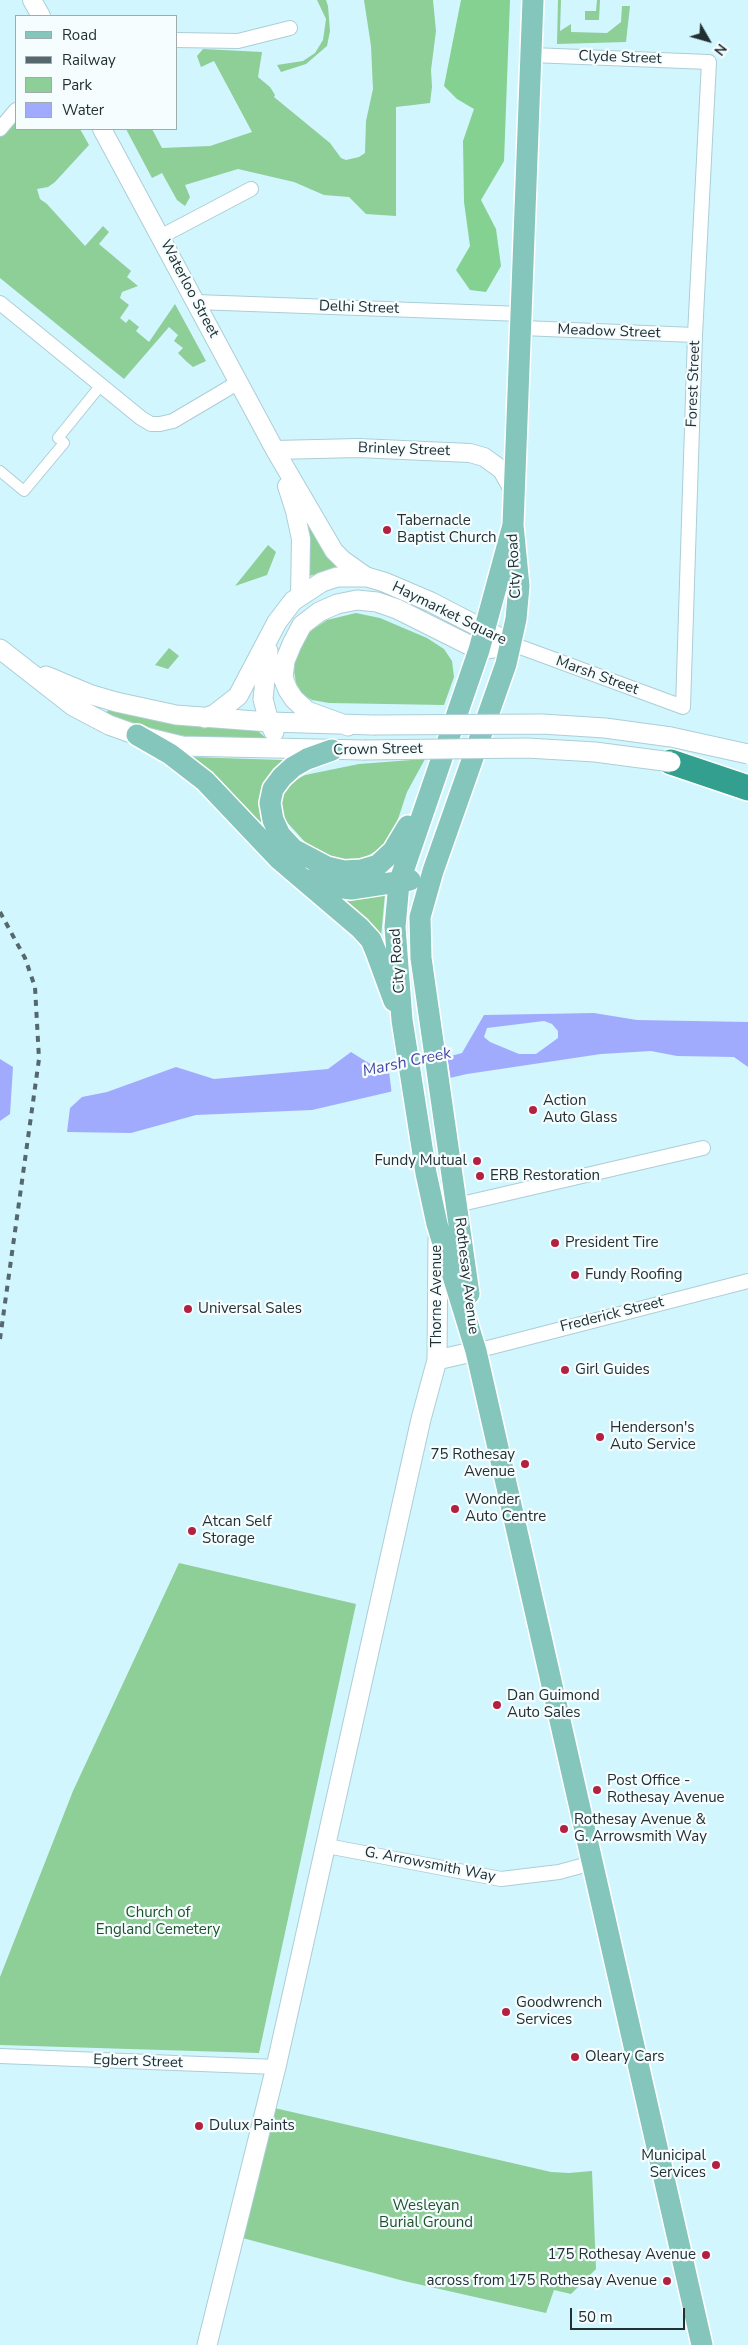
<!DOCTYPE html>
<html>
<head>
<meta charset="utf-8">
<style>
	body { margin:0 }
	#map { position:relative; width:748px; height:2345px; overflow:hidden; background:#d2f6fe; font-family:"Nunito Sans",sans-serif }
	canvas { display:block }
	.legend { position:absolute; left:15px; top:15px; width:162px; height:115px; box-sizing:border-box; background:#f6fdff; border:1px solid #a1abad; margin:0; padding:6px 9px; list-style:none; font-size:15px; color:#223033 }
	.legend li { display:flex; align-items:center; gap:10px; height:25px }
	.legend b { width:25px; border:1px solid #a1abad }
	.north { position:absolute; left:683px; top:15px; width:50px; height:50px; -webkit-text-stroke:4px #f6fdff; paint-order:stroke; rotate:128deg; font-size:14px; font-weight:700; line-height:20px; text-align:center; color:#223033 }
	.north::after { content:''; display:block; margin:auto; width:18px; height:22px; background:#223033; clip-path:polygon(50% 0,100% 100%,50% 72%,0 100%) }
	.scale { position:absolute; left:570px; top:2308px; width:115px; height:22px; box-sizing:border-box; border:2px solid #223033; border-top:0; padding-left:6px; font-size:15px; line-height:18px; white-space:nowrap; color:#223033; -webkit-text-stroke:4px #f6fdff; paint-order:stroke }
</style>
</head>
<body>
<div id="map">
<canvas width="748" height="2345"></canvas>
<ul class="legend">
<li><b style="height:6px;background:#85c6bc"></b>Road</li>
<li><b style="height:6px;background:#54686d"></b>Railway</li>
<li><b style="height:14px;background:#8ece97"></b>Park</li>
<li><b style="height:14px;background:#a1abfe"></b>Water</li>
</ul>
<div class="north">N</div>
<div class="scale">50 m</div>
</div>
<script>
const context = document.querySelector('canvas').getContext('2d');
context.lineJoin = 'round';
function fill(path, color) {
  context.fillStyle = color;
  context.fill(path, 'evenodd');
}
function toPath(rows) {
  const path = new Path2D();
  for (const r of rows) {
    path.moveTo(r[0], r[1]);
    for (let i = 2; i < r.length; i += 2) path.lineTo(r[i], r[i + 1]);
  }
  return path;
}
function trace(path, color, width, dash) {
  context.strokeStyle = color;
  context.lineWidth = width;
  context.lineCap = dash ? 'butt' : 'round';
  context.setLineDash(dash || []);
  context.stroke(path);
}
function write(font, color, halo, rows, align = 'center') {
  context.font = font + ' "Nunito Sans",sans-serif';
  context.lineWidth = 4.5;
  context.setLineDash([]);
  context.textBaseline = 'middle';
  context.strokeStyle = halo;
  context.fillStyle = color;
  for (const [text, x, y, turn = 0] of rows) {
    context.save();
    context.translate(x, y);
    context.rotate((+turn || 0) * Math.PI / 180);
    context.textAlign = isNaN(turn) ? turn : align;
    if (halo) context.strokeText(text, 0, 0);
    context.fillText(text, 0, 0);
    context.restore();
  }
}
fill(toPath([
	[317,0,326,0,328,6,330,31,327,46,306,64,281,72,277,65,303,61,315,53,323,40,326,19],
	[364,0,433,0,436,31,431,70,432,87,430,103,396,107,396,216,366,214,349,197,324,195,294,182,238,169,185,185,190,197,185,206,177,200,162,173,152,178,126,129,152,129,162,148,210,146,252,132,214,61,201,67,197,56,203,49,262,52,258,77,270,87,275,95,274,97,330,143,341,158,346,160,359,157,365,153,366,121,373,89,371,46],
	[558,0,561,0,560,31,571,24,571,32,607,33,621,22,622,6,630,6,626,42,557,44],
	[597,0,600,0,599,20,585,20,585,11,596,11],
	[16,117,16,129,80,129,89,145,55,182,48,187,37,189,40,199,47,204,85,246,103,226,109,232,99,244,131,271,127,277,138,286,122,292,120,298,129,305,120,318,126,323,129,319,139,327,136,331,149,342,175,304,206,361,193,367,187,362,178,353,183,348,174,341,178,335,169,327,124,379,0,278,0,137],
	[283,470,341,568,309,576],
	[268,545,276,552,267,575,235,586],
	[356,613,380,618,427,638,444,649,452,661,454,677,444,705,329,703,312,700,303,695,296,683,294,671,295,660,305,638,312,630,327,620],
	[169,648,179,656,168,669,155,665],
	[109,710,166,723,258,731,267,739,191,737,168,733,107,715,106,712],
	[191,757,283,760,268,777,261,792,260,802,261,818,268,833],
	[425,759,407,792,396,825,384,846,364,858,347,861,328,856,305,842,285,820,281,802,282,797,292,782,305,775,359,764],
	[385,894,381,937,339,898],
	[179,1563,356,1604,259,2053,0,2045,0,1977,73,1791],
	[266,2106,551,2172,569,2173,592,2171,596,2269,571,2294,554,2290,546,2313,404,2281,235,2236]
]), '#8ece97');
fill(toPath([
	[461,0,510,0,504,161,481,200,496,229,501,266,486,292,470,290,456,270,470,246,464,202,463,141,474,109,457,99,444,86]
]), '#84d191');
fill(toPath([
	[594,1013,637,1020,748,1022,748,1067,734,1057,677,1056,651,1051,601,1054,467,1074,312,1110,196,1115,131,1133,67,1132,70,1108,82,1097,107,1092,176,1067,214,1079,328,1069,351,1052,386,1074,462,1053,484,1015],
	[544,1021,552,1024,558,1031,558,1038,536,1054,519,1054,490,1042,484,1037,487,1028],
	[0,1059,13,1067,10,1114,0,1121]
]), '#a1abfe');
fill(toPath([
	[447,1055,451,1081,392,1096,389,1071]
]), '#d2f6fe');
const pedestrian = toPath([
	[60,439,58,438,101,385],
	[0,471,24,491,64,443,62,441]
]);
const minor = toPath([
	[176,40,238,41,290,28],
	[0,129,16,110],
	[160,237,251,189],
	[196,302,522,314],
	[0,303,141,418,151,424,160,424,173,421,239,382],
	[522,328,695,335],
	[512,644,683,707,695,335,709,62,531,55],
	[457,1205,703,1148],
	[476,1351,748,1281],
	[327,1846,501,1879,559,1872,592,1863],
	[0,2056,276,2067]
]);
const tertiary = toPath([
	[32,0,41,16],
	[102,129,275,450,334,551,343,560,367,577],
	[275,450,358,448,470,453,484,457,502,470,515,493],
	[287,486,295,511,301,539,300,596]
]);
const secondary = toPath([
	[0,649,73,706,109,725,137,735,182,746,364,750],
	[268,651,263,699,269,722,274,732],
	[46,676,89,694,116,702,176,715,269,722,373,725],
	[205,718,215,714,238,696,277,622,293,601,322,582,337,577,367,577,384,582,431,602,512,644],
	[348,726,307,711,294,699,288,690,283,678,285,661,292,644,302,625,319,612,337,604,357,600,377,602,397,609,479,650,493,648],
	[437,1360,476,1351],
	[207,2345,276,2067,421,1419,437,1360,438,1238]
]);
const primary = toPath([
	[513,525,479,650,399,883,395,927,402,1020,426,1173,437,1224,476,1351,702,2345],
	[137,735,170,754,205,781,279,859,360,928,371,940,376,952,394,1001],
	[332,750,307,759,293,767,282,777,273,789,270,803,273,820,280,835,293,849,327,867,344,871,361,870,378,865,393,851,408,826],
	[308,880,321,885,351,889,410,880],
	[469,1294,421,958,420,917,433,871,506,664,516,619,519,586,513,525,533,0]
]);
const motorway = toPath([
	[671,762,748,788]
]);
trace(pedestrian, '#acced6', 12);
trace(minor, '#acced6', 16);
trace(tertiary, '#acced6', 20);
trace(secondary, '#acced6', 21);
trace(primary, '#fff', 24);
trace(motorway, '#fff', 28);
trace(pedestrian, '#fff', 10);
trace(minor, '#fff', 14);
trace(tertiary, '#fff', 18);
trace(secondary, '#fff', 19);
trace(primary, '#85c6bc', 21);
trace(motorway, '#33a08f', 25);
trace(toPath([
	[0,912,25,958,35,987,39,1059,0,1339]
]), '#54686d', 4, [6, 6]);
const secondaryBridge = toPath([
	[373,725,542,724,605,728,671,737,748,754],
	[364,750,527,748,595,752,671,762]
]);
trace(secondaryBridge, '#acced6', 21, []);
trace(secondaryBridge, '#fff', 19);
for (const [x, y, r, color] of [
	[387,530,5,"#b32040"],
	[533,1110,5,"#b32040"],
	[477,1161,5,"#b32040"],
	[480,1176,5,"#b32040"],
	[555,1243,5,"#b32040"],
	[575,1275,5,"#b32040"],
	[188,1309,5,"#b32040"],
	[565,1370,5,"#b32040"],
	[600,1437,5,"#b32040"],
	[525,1464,5,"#b32040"],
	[455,1509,5,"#b32040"],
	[192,1531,5,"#b32040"],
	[497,1705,5,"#b32040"],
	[597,1790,5,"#b32040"],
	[564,1829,5,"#b32040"],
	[506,2012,5,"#b32040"],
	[575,2057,5,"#b32040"],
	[199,2126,5,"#b32040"],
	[716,2165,5,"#b32040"],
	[706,2255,5,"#b32040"],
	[667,2281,5,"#b32040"]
]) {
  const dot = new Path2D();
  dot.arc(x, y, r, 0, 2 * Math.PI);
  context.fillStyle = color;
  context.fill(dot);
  trace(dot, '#f6fdff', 2);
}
write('15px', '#223033', '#f6fdff', [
	["Clyde Street",620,58,2],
	["Waterloo Street",189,289,62],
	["Delhi Street",359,308,2],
	["Meadow Street",609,332,2],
	["Forest Street",694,384,-88],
	["Brinley Street",404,450,2],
	["City Road",515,566,-93],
	["Haymarket Square",449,614,26],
	["Marsh Street",597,676,20],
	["Crown Street",378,750,-1],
	["City Road",398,961,-94],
	["Rothesay Avenue",466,1276,83],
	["Thorne Avenue",437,1296,-90],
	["Frederick Street",612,1315,-14],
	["G. Arrowsmith Way",430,1865,11],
	["Egbert Street",138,2062,2]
]);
write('15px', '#223033', '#f6fdff', [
	["Tabernacle",397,521],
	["Baptist Church",397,538],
	["Action",543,1101],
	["Auto Glass",543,1118],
	["Fundy Mutual",467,1161,"right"],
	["ERB Restoration",490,1176],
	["President Tire",565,1243],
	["Fundy Roofing",585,1275],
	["Universal Sales",198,1309],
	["Girl Guides",575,1370],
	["Henderson's",610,1428],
	["Auto Service",610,1445],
	["75 Rothesay",515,1455,"right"],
	["Avenue",515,1472,"right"],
	["Wonder",465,1500],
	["Auto Centre",465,1517],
	["Atcan Self",202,1522],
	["Storage",202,1539],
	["Dan Guimond",507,1696],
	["Auto Sales",507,1713],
	["Post Office -",607,1781],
	["Rothesay Avenue",607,1798],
	["Rothesay Avenue &",574,1820],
	["G. Arrowsmith Way",574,1837],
	["Goodwrench",516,2003],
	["Services",516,2020],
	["Oleary Cars",585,2057],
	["Dulux Paints",209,2126],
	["Municipal",706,2156,"right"],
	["Services",706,2173,"right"],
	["175 Rothesay Avenue",696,2255,"right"],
	["across from 175 Rothesay Avenue",657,2281,"right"]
], 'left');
write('15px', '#1e532a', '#f6fdff', [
	["Church of",158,1913],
	["England Cemetery",158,1930],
	["Wesleyan",426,2206],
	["Burial Ground",426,2223]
]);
write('italic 16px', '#4647a6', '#f6fdff', [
	["Marsh Creek",407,1063,-12]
]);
</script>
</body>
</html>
